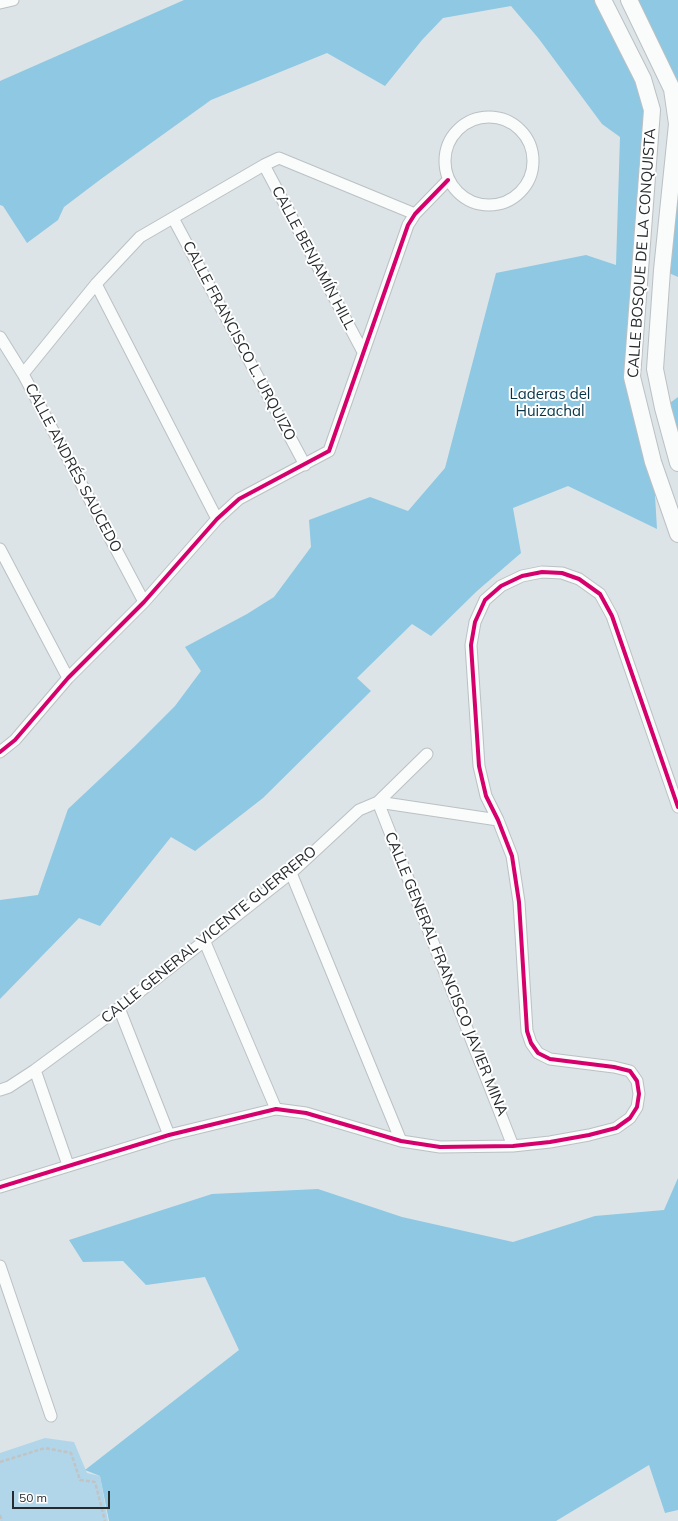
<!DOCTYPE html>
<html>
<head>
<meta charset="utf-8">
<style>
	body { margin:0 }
	#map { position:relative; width:678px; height:1521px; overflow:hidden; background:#dce4e7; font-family:Mulish,sans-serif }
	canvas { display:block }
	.scale { position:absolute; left:12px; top:1491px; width:98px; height:18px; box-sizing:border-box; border:2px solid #262b2e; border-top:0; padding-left:5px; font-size:12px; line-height:14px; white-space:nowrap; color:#262b2e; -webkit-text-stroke:3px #fff; paint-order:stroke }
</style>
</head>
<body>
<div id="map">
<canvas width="678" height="1521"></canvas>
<div class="scale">50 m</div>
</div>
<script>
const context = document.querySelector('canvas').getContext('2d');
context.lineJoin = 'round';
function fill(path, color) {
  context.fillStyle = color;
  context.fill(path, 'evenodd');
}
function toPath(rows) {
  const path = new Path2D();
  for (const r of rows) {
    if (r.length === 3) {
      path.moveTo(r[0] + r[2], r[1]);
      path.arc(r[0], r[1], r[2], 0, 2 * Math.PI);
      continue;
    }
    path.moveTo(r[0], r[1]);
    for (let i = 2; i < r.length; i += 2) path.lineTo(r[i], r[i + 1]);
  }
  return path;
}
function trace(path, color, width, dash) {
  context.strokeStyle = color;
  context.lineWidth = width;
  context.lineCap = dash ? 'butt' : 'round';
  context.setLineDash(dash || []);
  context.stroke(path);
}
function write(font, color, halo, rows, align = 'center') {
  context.font = font + ' Mulish,sans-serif';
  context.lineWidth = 4;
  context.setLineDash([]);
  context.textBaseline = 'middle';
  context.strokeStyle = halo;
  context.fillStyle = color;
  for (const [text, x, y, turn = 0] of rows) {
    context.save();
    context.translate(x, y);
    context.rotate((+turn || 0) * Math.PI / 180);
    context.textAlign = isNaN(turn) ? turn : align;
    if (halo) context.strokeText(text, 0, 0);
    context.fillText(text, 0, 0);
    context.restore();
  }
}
fill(toPath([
	[45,1438,74,1442,87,1473,100,1476,108,1521,0,1521,0,1453]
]), '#b1d6e9');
fill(toPath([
	[184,0,598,0,652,110,632,377,653,462,657,529,568,486,513,508,521,553,477,591,431,636,412,624,357,678,371,691,263,798,195,851,171,837,100,926,79,918,0,999,0,900,38,895,68,809,134,747,175,706,201,671,185,647,247,614,274,597,311,547,309,520,370,497,408,511,445,468,496,273,586,255,616,265,620,137,602,124,539,39,511,6,443,18,422,40,385,86,327,53,211,100,101,179,64,207,58,220,27,243,3,206,0,205,0,81],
	[629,0,678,0,678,277,662,270,672,90],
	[678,397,678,463,663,408],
	[678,1178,678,1510,665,1513,649,1465,556,1521,109,1521,100,1476,85,1470,239,1350,205,1277,146,1285,123,1261,83,1262,69,1240,212,1194,318,1189,402,1217,513,1242,595,1216,664,1210]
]), '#8ec8e3');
const minor = toPath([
	[0,3,13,0],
	[489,161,44],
	[264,165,363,352],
	[173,218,305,465],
	[96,284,217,519],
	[0,337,23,374,144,602],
	[23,374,96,284,140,237,264,165,279,158,415,214],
	[0,549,68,678],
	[0,752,15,740,68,678,144,602,217,519,239,499,329,451,408,225,415,214,448,180],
	[498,820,378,802,513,1146],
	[291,873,401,1141],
	[204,940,276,1109],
	[119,1008,169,1135],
	[35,1070,68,1165],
	[0,1090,9,1087,35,1070,119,1008,291,873,359,810,378,802,427,754],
	[0,1187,169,1135,276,1109,306,1113,401,1141,440,1147,513,1146,550,1142,589,1135,616,1128,630,1118,637,1107,639,1094,637,1081,630,1071,614,1067,550,1059,538,1053,531,1043,527,1031,519,902,512,856,498,820,486,796,479,766,471,645,475,622,485,600,501,586,522,576,542,572,562,573,579,579,600,594,612,616,678,807],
	[0,1266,51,1416]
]);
const secondary = toPath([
	[603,0,643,79,652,110,632,377,653,462,678,534],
	[629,0,672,89,677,124,662,270,655,369,663,408,678,463]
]);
trace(minor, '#bbc1c3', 13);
trace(secondary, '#bbc1c3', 18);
trace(toPath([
	[0,1462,45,1448,71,1453,80,1480,95,1482,105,1521],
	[0,1515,2,1521]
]), '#c1c4c5', 2.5, [4, 2]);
trace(minor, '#fafbfb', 11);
trace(secondary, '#fafbfb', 16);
trace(toPath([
	[0,752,15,740,68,678,144,602,217,519,239,499,329,451,408,225,415,214,448,180],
	[0,1187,169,1135,276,1109,306,1113,401,1141,440,1147,513,1146,550,1142,589,1135,616,1128,630,1118,637,1107,639,1094,637,1081,630,1071,614,1067,550,1059,538,1053,531,1043,527,1031,519,902,512,856,498,820,486,796,479,766,471,645,475,622,485,600,501,586,522,576,542,572,562,573,579,579,600,594,612,616,678,807]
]), '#d6006c', 4);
write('15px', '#262b2e', '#fff', [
	["CALLE BOSQUE DE LA CONQUISTA",642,253,-86],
	["CALLE BENJAMÍN HILL",313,258,62],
	["CALLE FRANCISCO L. URQUIZO",239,341,62],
	["CALLE ANDRÉS SAUCEDO",73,468,62],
	["CALLE GENERAL VICENTE GUERRERO",209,935,-39],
	["CALLE GENERAL FRANCISCO JAVIER MINA",446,974,68]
]);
write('15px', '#063447', '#fff', [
	["Laderas del",550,394],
	["Huizachal",550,411]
]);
</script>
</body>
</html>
